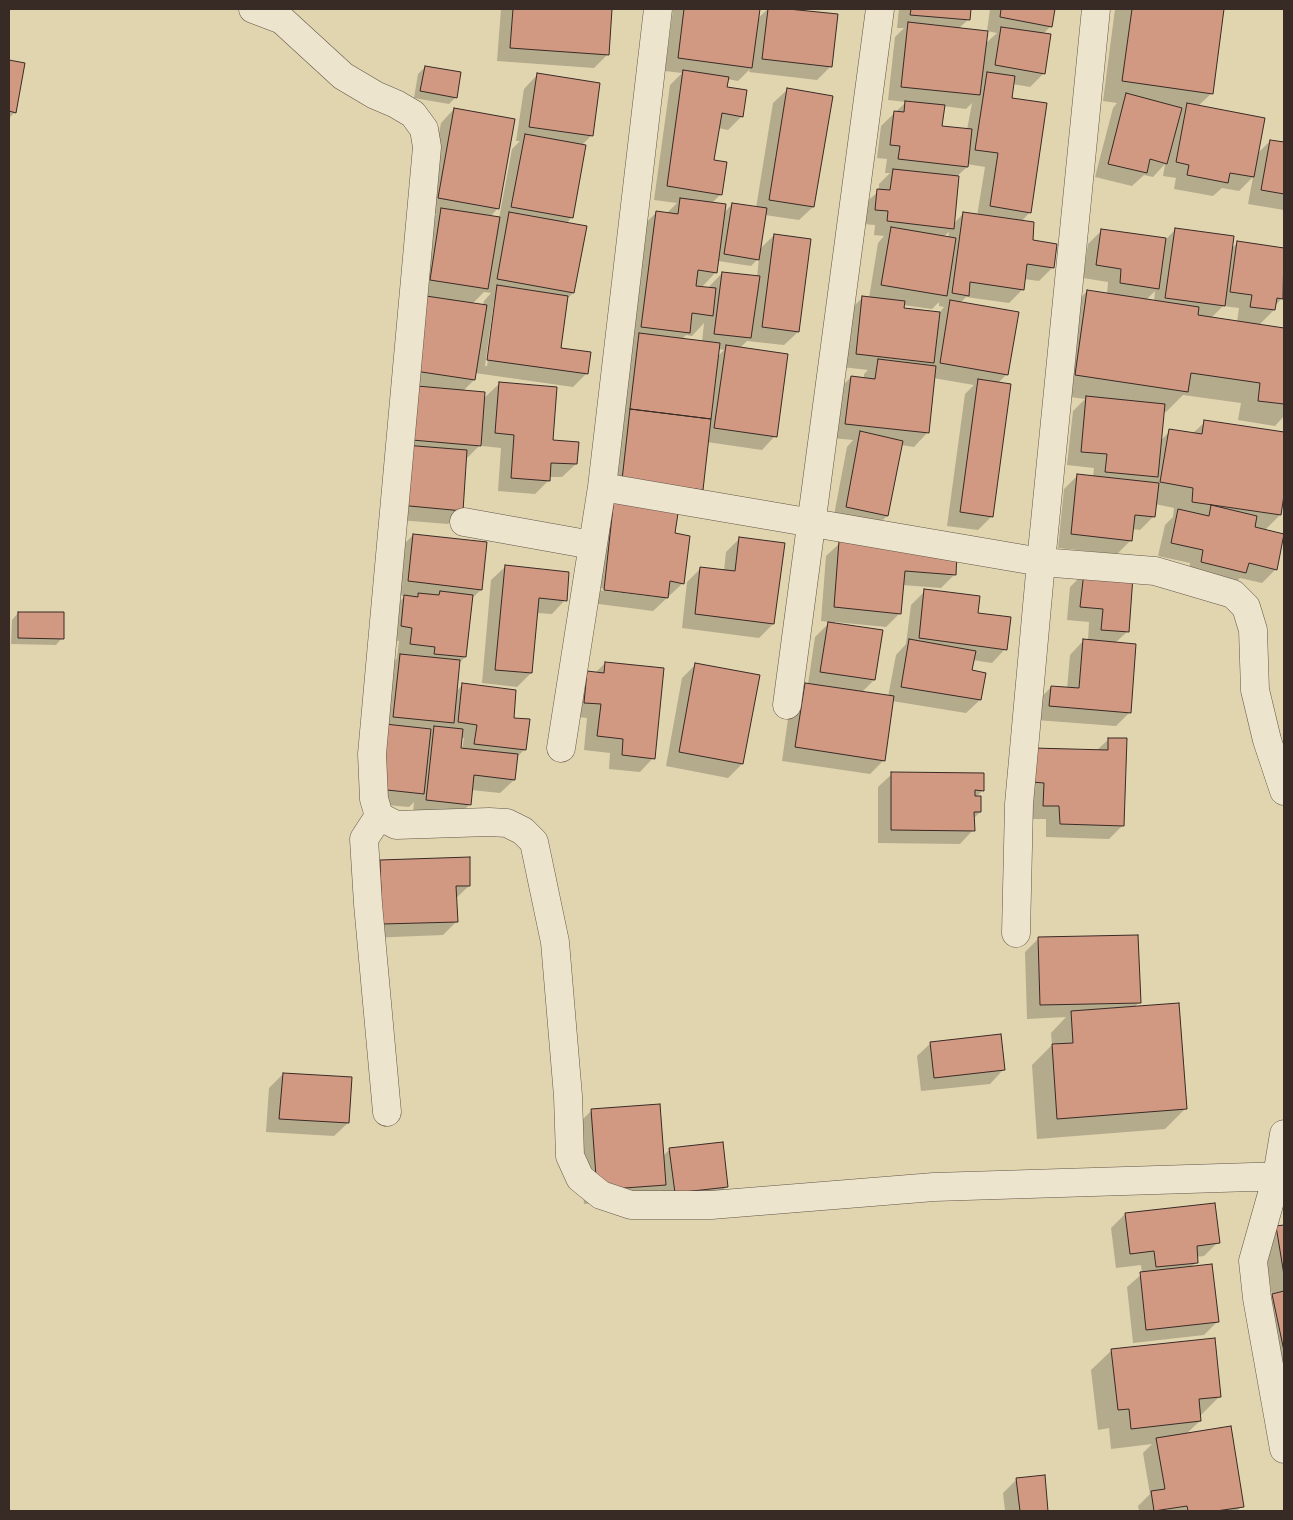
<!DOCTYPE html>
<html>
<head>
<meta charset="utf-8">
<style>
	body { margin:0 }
	#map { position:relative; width:1293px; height:1520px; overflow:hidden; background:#e1d5b0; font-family:"IM FELL Double Pica",serif }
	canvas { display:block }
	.frame { position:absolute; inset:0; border:10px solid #382a25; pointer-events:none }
</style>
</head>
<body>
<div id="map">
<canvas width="1293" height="1520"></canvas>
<div class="frame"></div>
</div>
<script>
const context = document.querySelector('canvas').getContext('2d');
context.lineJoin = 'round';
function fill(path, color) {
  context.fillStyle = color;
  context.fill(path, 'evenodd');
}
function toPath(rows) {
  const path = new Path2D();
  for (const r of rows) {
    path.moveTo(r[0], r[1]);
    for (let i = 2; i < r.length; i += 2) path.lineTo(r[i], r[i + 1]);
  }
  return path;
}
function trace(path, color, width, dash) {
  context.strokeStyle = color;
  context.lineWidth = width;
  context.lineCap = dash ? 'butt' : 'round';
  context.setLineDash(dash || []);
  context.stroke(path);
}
fill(toPath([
	[501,9,611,9,608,54,594,68,497,61],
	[673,9,759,9,757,19,768,9,837,16,831,66,817,80,749,72,750,69,738,81,727,79,726,88,742,116,728,130,718,128,713,161,721,194,711,204,724,213,732,204,756,208,773,103,787,90,813,207,799,220,765,215,759,250,774,235,798,332,784,345,747,341,739,349,775,436,762,450,707,442,702,489,688,503,609,493,636,232,657,212,667,213,677,203,654,200,670,85,682,73,665,71],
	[759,258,757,277,722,273,708,288,701,288,716,272,718,261,751,266],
	[704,323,702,342,681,340,686,335,692,336],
	[718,349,724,350,717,357],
	[899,9,970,9,969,19,958,29,985,44,997,33,987,31,990,9,1054,9,1051,26,1043,34,1044,73,1030,87,1013,84,1011,99,1030,212,1021,222,1031,241,1053,267,1039,281,1024,279,1023,289,1009,303,966,297,960,303,1007,374,998,383,992,516,978,530,947,526,965,394,974,385,933,378,927,433,914,447,901,445,887,516,873,529,833,520,847,447,853,440,832,438,837,391,851,377,864,378,864,374,868,370,842,367,849,311,863,297,869,298,878,243,884,236,874,235,875,225,862,224,864,204,879,191,879,184,890,173,885,173,887,159,877,158,881,126,906,102,888,100,895,37,904,28,897,28],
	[972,103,967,130,941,127,943,106,966,109],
	[967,164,985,167,977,216,963,214,953,224,956,177,967,167],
	[949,232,948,238,943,237],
	[939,302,939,306,944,307,939,313,903,309,903,305,932,309],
	[1115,9,1223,9,1212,93,1198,106,1257,154,1270,141,1284,143,1284,210,1248,204,1253,177,1239,191,1222,188,1213,196,1174,189,1176,178,1163,176,1165,164,1153,177,1144,175,1132,186,1095,177,1113,108,1117,103,1103,101],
	[9,61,24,64,15,112,9,118],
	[425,67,456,97,449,104,414,98,418,74],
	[537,75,591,136,581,146,585,146,571,218,566,224,573,293,567,299,560,349,587,373,573,387,475,373,474,380,463,391,483,399,499,384,552,441,576,464,562,477,549,477,549,480,535,494,498,491,501,448,482,446,482,443,466,459,462,510,448,524,386,519,413,311,428,295,417,293,428,223,437,214,425,212,441,123,454,109,498,208,490,217,499,218,512,149,520,141,516,141,524,89],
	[484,292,491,293,484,301,483,305,472,304],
	[494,301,496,301,487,366,485,366],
	[1176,229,1231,249,1237,243,1284,249,1284,280,1282,298,1275,306,1274,310,1259,325,1284,329,1284,416,1275,426,1238,420,1241,403,1183,395,1166,412,1163,411,1161,440,1170,431,1192,434,1205,422,1284,433,1284,486,1280,515,1264,531,1276,569,1262,583,1240,578,1232,586,1188,576,1190,563,1158,556,1165,525,1173,517,1174,508,1155,504,1154,516,1140,530,1132,529,1131,540,1117,554,1058,548,1064,489,1078,475,1093,477,1094,468,1067,465,1073,411,1085,399,1055,395,1067,312,1087,291,1107,294,1108,282,1083,278,1088,244,1102,230,1165,240],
	[1155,291,1154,301,1146,300],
	[1223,306,1239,308,1237,322,1211,318],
	[615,499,674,534,683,583,653,611,591,603,601,513],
	[598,588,657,595,657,597,597,590],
	[413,535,481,590,471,599,465,657,458,664,456,692,462,685,512,719,525,749,516,758,514,780,500,793,471,790,470,804,456,818,413,813,414,802,409,807,365,803,387,669,397,658,399,641,388,640,391,610,405,596,394,595,399,549],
	[461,738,464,738,462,750,460,749],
	[740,538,773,624,759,638,682,628,687,582,701,568,724,571,726,552],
	[840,543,954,575,941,588,902,585,900,613,886,627,835,622,835,624,874,680,861,693,888,697,896,655,906,644,911,605,925,591,977,614,1005,649,992,663,973,660,971,671,980,700,966,713,892,701,884,760,870,774,782,761,791,698,805,684,808,684,815,637,830,622,821,621,826,556],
	[505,567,565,600,552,614,537,613,531,673,517,687,482,683,491,580],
	[1084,573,1128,631,1115,643,1130,712,1116,726,1036,720,1038,701,1051,687,1067,689,1070,655,1083,641,1088,641,1089,622,1067,620,1070,587],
	[18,613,62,638,56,645,11,644,12,620],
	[605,663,653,758,640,772,609,769,610,753,584,750,587,718,571,716,574,687,587,673,595,673],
	[696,664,758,676,742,764,728,778,666,766,682,678],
	[1109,739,1123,825,1109,839,1046,837,1046,819,1030,819,1020,763,1096,751],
	[892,774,983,790,976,797,980,812,973,819,973,830,960,844,878,843,878,787],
	[381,861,469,886,455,899,456,922,443,935,368,938,367,875],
	[1038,939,1139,1002,1134,1008,1185,1109,1165,1129,1037,1139,1032,1065,1052,1045,1051,1033,1066,1017,1027,1019,1025,952],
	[931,1043,1003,1070,990,1084,921,1091,917,1056],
	[283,1074,348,1123,334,1136,266,1132,269,1088],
	[592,1110,662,1157,670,1149,727,1186,713,1200,662,1206,660,1190,651,1199,584,1204,578,1124],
	[1214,1204,1218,1242,1204,1256,1196,1257,1197,1262,1191,1267,1218,1321,1204,1335,1133,1343,1127,1287,1142,1274,1141,1265,1116,1268,1111,1228,1125,1214],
	[1284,1226,1284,1398,1252,1315,1272,1296,1263,1241,1276,1227],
	[1112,1350,1220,1396,1199,1417,1200,1421,1186,1434,1242,1506,1237,1511,1139,1511,1138,1506,1150,1494,1143,1453,1152,1444,1111,1449,1109,1428,1098,1430,1091,1370],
	[1044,1476,1047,1511,1005,1511,1003,1493,1017,1479]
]), '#0003');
const building = toPath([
	[513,9,612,9,609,55,510,48,513,9],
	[684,9,760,9,752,68,678,58,684,9],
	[768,9,788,9,838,14,832,67,762,59,768,9],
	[911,9,971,9,970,20,910,15,911,9],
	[1001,9,1055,9,1052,27,1000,17,1001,9],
	[1132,9,1224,9,1213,94,1122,81,1132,9],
	[908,22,988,31,980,95,901,87,908,22],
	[1001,27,1051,34,1045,74,995,65,1001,27],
	[9,60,25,63,16,113,9,111,9,60],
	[425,66,461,72,457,98,420,91,425,66],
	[683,70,729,77,727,87,747,90,743,117,722,113,714,160,727,162,722,195,667,186,683,70],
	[987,72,1015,76,1012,98,1047,103,1031,213,990,206,998,153,975,150,987,72],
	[537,73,600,83,593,136,529,127,537,73],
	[787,88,833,96,814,207,769,200,787,88],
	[1126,93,1182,108,1167,164,1150,159,1147,173,1108,164,1126,93],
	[905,101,945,105,942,126,972,129,968,167,898,159,900,146,890,145,894,111,904,112,905,101],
	[1187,103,1265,118,1254,177,1230,173,1228,183,1187,175,1189,165,1176,162,1187,103],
	[454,108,515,119,499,209,438,198,454,108],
	[525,134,586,145,573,218,511,207,525,134],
	[1270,140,1284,142,1284,194,1261,190,1270,140],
	[893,169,959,176,954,229,887,221,888,211,875,210,877,189,890,190,893,169],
	[680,198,726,204,717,273,698,270,696,286,716,288,713,316,692,313,690,333,641,327,656,211,678,214,680,198],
	[732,203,767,208,759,260,724,254,732,203],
	[441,208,500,217,488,289,430,280,441,208],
	[509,212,587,226,574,293,497,279,509,212],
	[963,212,1034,222,1033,240,1057,244,1054,268,1027,264,1024,290,970,282,969,296,952,293,963,212],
	[891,227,956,238,947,296,881,285,891,227],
	[1175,228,1234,236,1225,306,1165,298,1175,228],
	[1101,229,1166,238,1159,289,1120,283,1121,269,1096,265,1101,229],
	[774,234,811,239,799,332,762,327,774,234],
	[1237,241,1284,248,1283,299,1277,298,1275,310,1250,307,1252,295,1230,292,1237,241],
	[722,272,760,276,751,338,714,334,722,272],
	[497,285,568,296,561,348,591,352,588,374,487,360,497,285],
	[1087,290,1199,307,1198,315,1284,328,1284,404,1258,401,1260,383,1191,373,1188,392,1075,375,1087,290],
	[426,296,487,305,475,380,415,371,426,296],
	[862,296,905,301,904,308,940,312,934,363,856,354,862,296],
	[950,300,1019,312,1008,375,940,363,950,300],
	[639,333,720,343,711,419,630,409,639,333],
	[726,345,788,354,777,437,714,428,726,345],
	[878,359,936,366,929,433,845,424,851,376,875,379,878,359],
	[978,379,1011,384,993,517,960,512,978,379],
	[499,382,557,387,553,440,579,442,577,464,551,463,550,481,511,478,514,435,495,433,499,382],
	[417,386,485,392,481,446,412,440,417,386],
	[1086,396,1165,404,1158,477,1105,472,1107,454,1081,452,1086,396],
	[630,409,711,419,703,490,622,480,630,409],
	[1204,420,1284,432,1284,495,1281,515,1192,502,1193,488,1160,482,1169,429,1202,434,1204,420],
	[860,431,903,441,888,516,846,507,860,431],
	[404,445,467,450,463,511,399,505,404,445],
	[1077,474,1159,483,1155,517,1135,515,1132,541,1071,534,1077,474],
	[614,498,679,507,675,533,690,536,684,584,670,581,668,598,604,590,614,498],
	[1211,505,1257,516,1255,527,1284,534,1277,570,1249,563,1246,573,1201,562,1203,550,1171,543,1178,509,1209,516,1211,505],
	[413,534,487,542,482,590,408,581,413,534],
	[739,537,785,543,774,624,695,614,700,567,735,571,739,537],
	[839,541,957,552,956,575,905,571,901,614,834,607,839,541],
	[505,565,569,572,567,601,539,598,532,673,495,670,505,565],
	[1084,572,1133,576,1129,632,1101,630,1103,609,1080,607,1084,572],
	[924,589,980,596,978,613,1011,617,1007,650,919,638,924,589],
	[440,591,473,595,466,657,434,654,435,647,410,644,412,628,401,626,404,595,418,597,418,593,439,595,440,591],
	[18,612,64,612,64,639,18,638,18,612],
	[828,622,883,630,875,680,820,672,828,622],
	[909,639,976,651,972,670,986,673,981,700,901,687,909,639],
	[1083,639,1136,644,1131,713,1049,706,1051,686,1079,688,1083,639],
	[400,654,460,660,454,723,393,717,400,654],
	[605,662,664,668,655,759,622,755,623,739,597,736,601,704,584,703,587,671,604,673,605,662],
	[695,663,760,675,743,764,679,752,695,663],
	[462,683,516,690,514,718,530,719,526,750,474,744,477,725,458,722,462,683],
	[805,683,894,696,885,761,795,747,805,683],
	[385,724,431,729,424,794,378,789,385,724],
	[434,726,463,729,461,748,518,754,515,780,474,775,471,805,426,800,434,726],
	[1108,738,1127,738,1124,826,1060,824,1059,806,1043,806,1044,783,1032,782,1033,748,1108,750,1108,738],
	[891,772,984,773,984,791,975,790,975,796,981,796,981,812,974,812,975,831,891,830,891,772],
	[470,857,470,886,456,886,458,922,382,924,380,860,470,857],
	[1138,935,1141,1003,1040,1005,1038,937,1138,935],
	[1179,1003,1187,1109,1057,1119,1052,1044,1073,1043,1071,1011,1179,1003],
	[1001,1034,1005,1070,934,1078,930,1042,1001,1034],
	[283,1073,352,1077,349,1123,279,1119,283,1073],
	[660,1104,666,1185,597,1190,591,1109,660,1104],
	[723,1142,728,1187,675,1193,669,1148,723,1142],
	[1215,1203,1220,1243,1197,1246,1198,1263,1156,1267,1154,1251,1130,1254,1125,1213,1215,1203],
	[1284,1225,1284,1275,1276,1226,1284,1225],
	[1212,1264,1219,1322,1146,1330,1140,1272,1212,1264],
	[1284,1291,1284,1351,1272,1294,1284,1291],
	[1215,1338,1221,1397,1199,1399,1201,1421,1131,1429,1129,1409,1118,1410,1111,1349,1215,1338],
	[1231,1426,1244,1507,1216,1511,1188,1511,1187,1506,1154,1511,1151,1491,1165,1489,1156,1438,1231,1426],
	[1045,1475,1048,1511,1020,1511,1016,1478,1045,1475]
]);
fill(building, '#d29982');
trace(building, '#382a25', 1);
const minor = toPath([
	[253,9,282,20,343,76,375,95,396,104,413,114,424,129,427,147,372,754,374,799,379,816,396,825,489,822,507,823,523,831,534,842,555,942,568,1096,570,1156,580,1178,601,1195,631,1205,711,1205,934,1187,1284,1176],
	[602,487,1041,562,1155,571,1233,594,1246,607,1253,630,1255,690,1267,740,1284,791],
	[464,522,592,545],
	[787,705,880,9],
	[561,748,602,487,658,9],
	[379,816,364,839,368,904,387,1112],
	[1016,933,1019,804,1041,562,1096,9],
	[1284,1134,1277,1176,1253,1261,1257,1298,1284,1449]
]);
trace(minor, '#625548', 29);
trace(minor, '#ece4cc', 28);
</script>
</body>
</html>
